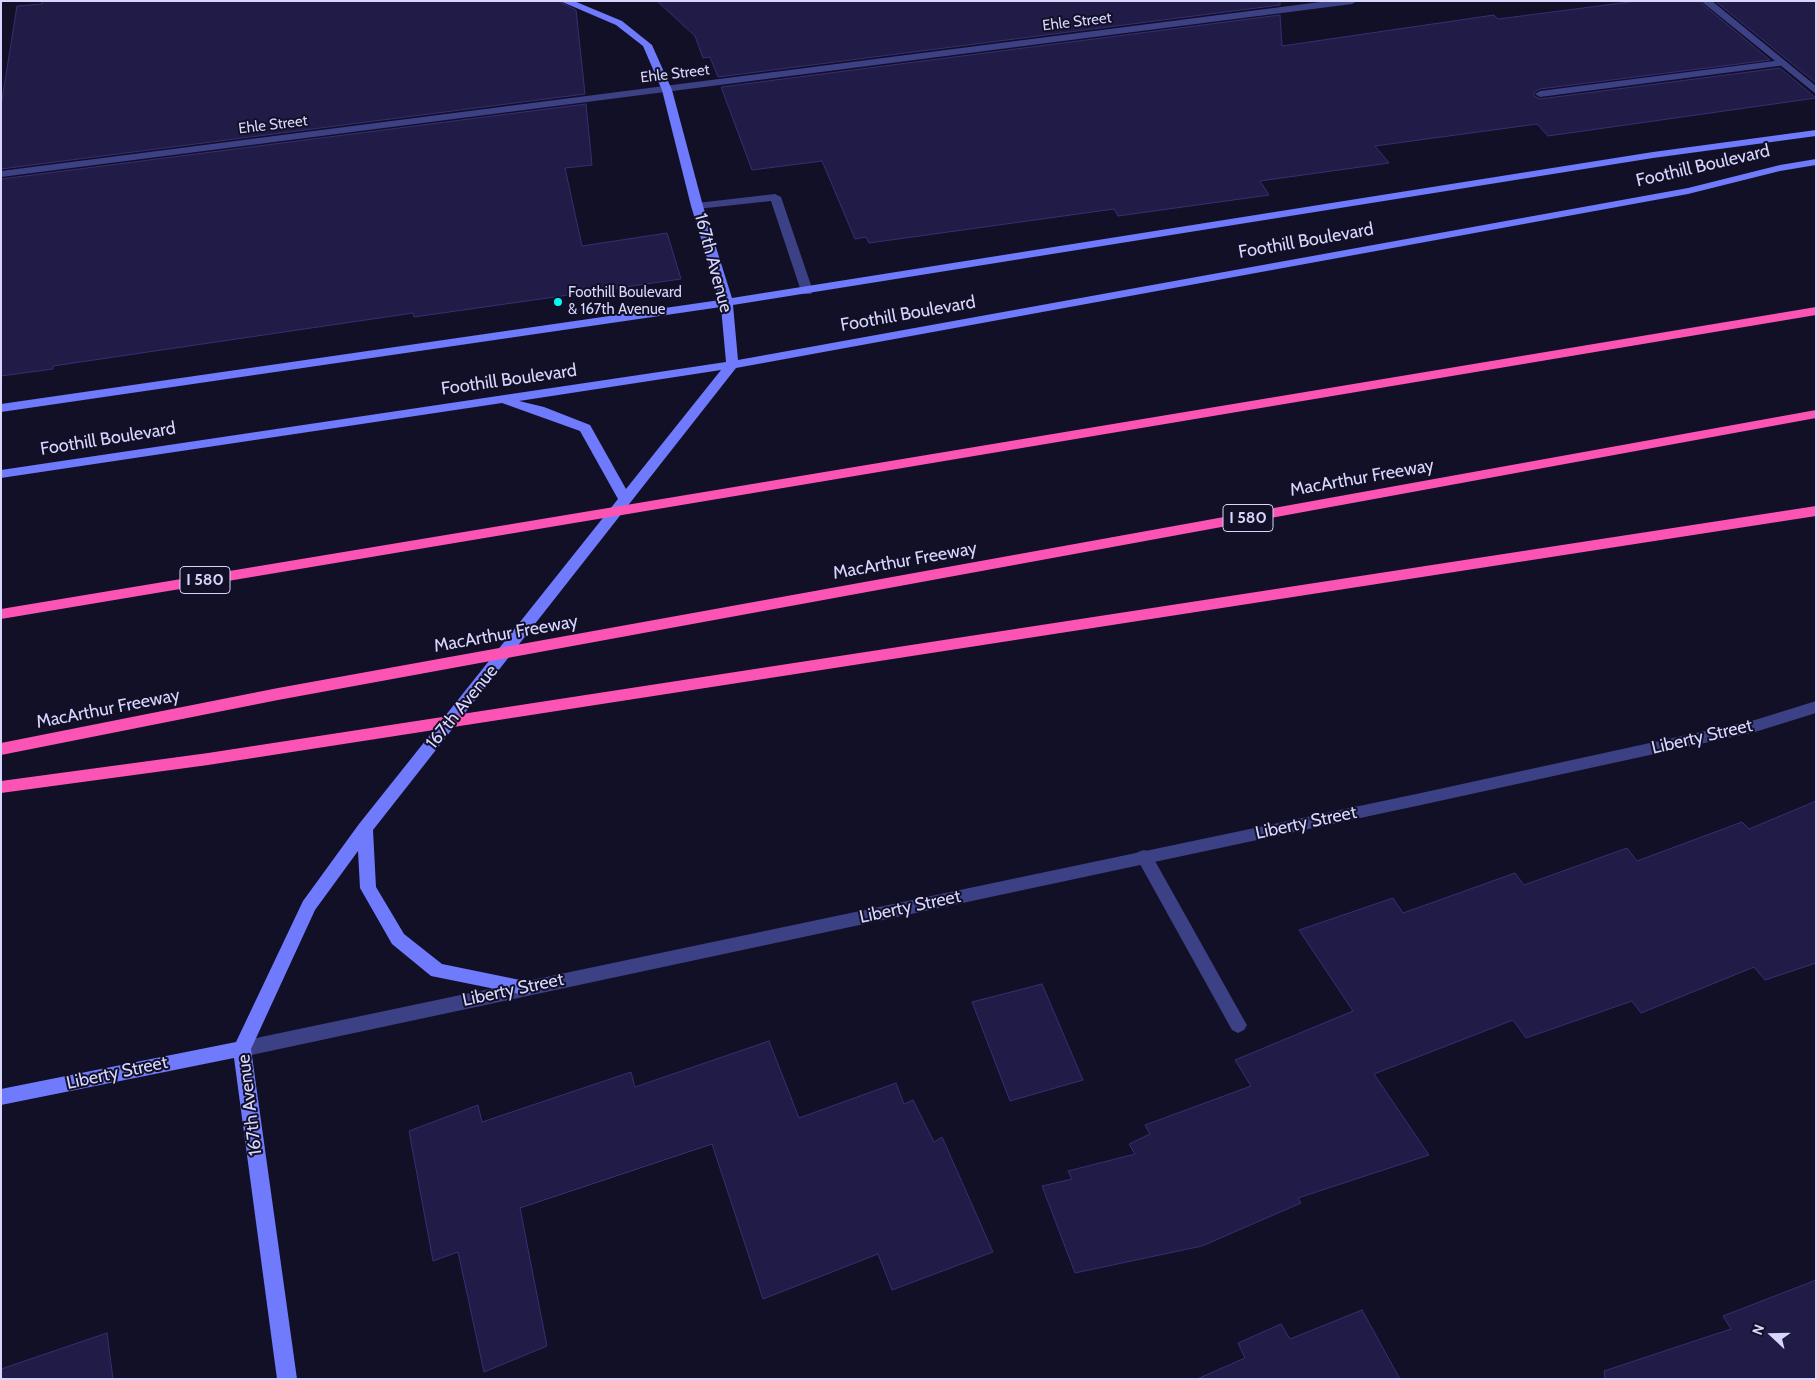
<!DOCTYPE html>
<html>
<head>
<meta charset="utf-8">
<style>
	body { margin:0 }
	#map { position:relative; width:1817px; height:1380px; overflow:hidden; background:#121027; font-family:Cabin,sans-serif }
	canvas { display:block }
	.frame { position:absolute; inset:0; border:2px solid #d7d6fe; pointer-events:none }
	.north { position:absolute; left:1747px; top:1310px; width:50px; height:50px; -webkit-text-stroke:4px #121027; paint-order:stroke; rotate:291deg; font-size:14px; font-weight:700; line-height:20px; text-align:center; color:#d7d6fe }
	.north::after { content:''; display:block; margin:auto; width:18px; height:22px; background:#d7d6fe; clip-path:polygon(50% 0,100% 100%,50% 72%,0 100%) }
</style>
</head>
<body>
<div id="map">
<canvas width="1817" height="1380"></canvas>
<div class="frame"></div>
<div class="north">N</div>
</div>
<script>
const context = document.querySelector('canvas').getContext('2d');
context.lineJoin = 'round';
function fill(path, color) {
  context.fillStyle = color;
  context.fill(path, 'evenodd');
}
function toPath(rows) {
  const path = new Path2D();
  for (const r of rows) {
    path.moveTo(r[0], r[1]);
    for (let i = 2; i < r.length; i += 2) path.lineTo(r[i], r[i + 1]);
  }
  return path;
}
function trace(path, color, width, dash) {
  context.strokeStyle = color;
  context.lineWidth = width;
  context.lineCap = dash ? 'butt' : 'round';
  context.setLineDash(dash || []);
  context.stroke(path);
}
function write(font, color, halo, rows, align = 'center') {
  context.font = font + ' Cabin,sans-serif';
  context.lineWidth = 4;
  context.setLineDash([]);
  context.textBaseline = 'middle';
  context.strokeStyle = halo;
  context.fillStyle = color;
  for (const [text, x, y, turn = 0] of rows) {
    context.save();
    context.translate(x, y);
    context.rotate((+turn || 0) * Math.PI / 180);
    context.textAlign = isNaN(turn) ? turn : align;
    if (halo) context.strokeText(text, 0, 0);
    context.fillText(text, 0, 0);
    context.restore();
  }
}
const building = toPath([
	[42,1,558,1,576,10,585,94,1,169,1,106,17,6,42,4,42,1],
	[657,1,1280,1,1280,5,718,77,710,57,703,58,695,36,657,1],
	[1637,1,1699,1,1770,60,1540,89,1534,92,1534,96,1540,99,1780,68,1816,98,1548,136,1537,124,1375,146,1389,163,1260,181,1269,195,1118,216,1114,209,869,243,866,237,855,239,822,161,752,170,721,87,1280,15,1282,46,1494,15,1498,19,1637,1],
	[1715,1,1816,1,1816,83,1715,1],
	[586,104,592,165,565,168,582,246,667,233,681,279,414,317,413,313,53,366,53,369,1,376,1,179,586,104],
	[1816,801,1816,963,1765,980,1754,967,1641,1013,1632,1001,1526,1038,1513,1020,1374,1074,1429,1155,1298,1198,1301,1203,1202,1246,1075,1273,1042,1186,1072,1179,1068,1171,1135,1154,1129,1144,1150,1134,1145,1125,1251,1086,1235,1060,1353,1011,1299,930,1393,898,1403,913,1515,873,1524,885,1627,848,1637,861,1742,822,1749,829,1816,801],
	[1042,984,1083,1080,1010,1101,972,1002,1042,984],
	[769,1041,799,1118,896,1083,904,1104,913,1100,934,1142,942,1137,993,1252,892,1290,878,1254,763,1299,712,1144,520,1208,547,1346,484,1372,458,1252,433,1261,409,1131,478,1105,482,1122,631,1072,635,1087,769,1041],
	[1816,1280,1816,1379,1605,1379,1604,1371,1731,1329,1723,1316,1816,1280],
	[1362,1310,1400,1379,1197,1379,1245,1358,1238,1343,1281,1324,1290,1339,1362,1310],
	[107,1333,113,1379,1,1379,1,1369,107,1333]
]);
fill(building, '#211c47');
trace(building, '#352f73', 1);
fill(toPath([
	[1782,60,1787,63,1786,65,1540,97,1535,94,1540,91,1782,60],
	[775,194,781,197,813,291,811,294,803,294,801,291,771,201,697,209,691,206,697,203,775,194],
	[1144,850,1150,852,1244,1020,1247,1025,1244,1030,1238,1033,1232,1030,1136,857,1138,852,1144,850]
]), '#3c4085');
fill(toPath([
	[1328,1,1357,1,1352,4,1,177,1,171,1328,1],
	[1701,1,1712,1,1816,86,1816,94,1701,1],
	[1816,701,1816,713,1755,732,1421,805,242,1057,236,1055,233,1049,236,1043,242,1041,1421,793,1755,720,1816,701]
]), '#3c4085');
fill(toPath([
	[560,1,574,1,622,21,652,45,672,90,703,206,732,298,1653,152,1816,130,1816,136,1653,158,733,305,738,360,1688,188,1780,165,1816,159,1816,165,1780,171,1688,194,736,368,373,830,376,887,404,934,442,964,525,981,531,983,534,988,531,993,525,995,431,976,392,944,360,888,358,851,315,910,251,1049,297,1379,277,1379,234,1058,1,1105,1,1089,236,1042,303,901,359,824,618,499,580,431,502,403,1,478,1,470,726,362,721,307,1,412,1,404,720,300,691,206,662,90,643,46,616,25,560,1],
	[721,370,626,489,590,425,544,407,519,401,721,370]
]), '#6f7afc');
fill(toPath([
	[1816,307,1816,315,1,619,1,609,1816,307],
	[1816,410,1816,418,278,700,1,755,1,743,278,688,1816,410],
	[1816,506,1816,516,208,765,1,793,1,781,208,753,1816,506]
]), '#fc54b5');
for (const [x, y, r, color] of [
	[558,302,5,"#06fafa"]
]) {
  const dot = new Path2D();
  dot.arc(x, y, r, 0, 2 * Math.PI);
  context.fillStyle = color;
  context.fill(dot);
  trace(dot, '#121027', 2);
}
write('15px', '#d7d6fe', '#121027', [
	["Ehle Street",1077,22,-7],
	["Ehle Street",675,74,-7],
	["Ehle Street",273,125,-7]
]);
write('15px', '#d7d6fe', '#121027', [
	["Foothill Boulevard",568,293],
	["& 167th Avenue",568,310]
], 'left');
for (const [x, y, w] of [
	[1248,518,50],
	[205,580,50]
]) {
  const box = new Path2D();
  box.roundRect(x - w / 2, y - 13.5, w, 27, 4);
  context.fillStyle = '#121027';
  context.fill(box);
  trace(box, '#d7d6fe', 1);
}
write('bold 16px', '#d7d6fe', null, [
	["I 580",1248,518],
	["I 580",205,580]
]);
write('18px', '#d7d6fe', '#121027', [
	["Foothill Boulevard",1703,166,-13],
	["Foothill Boulevard",1306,241,-10],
	["167th Avenue",713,263,75],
	["Foothill Boulevard",908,314,-10],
	["Foothill Boulevard",509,380,-8],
	["Foothill Boulevard",108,439,-9],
	["MacArthur Freeway",1362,478,-10],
	["MacArthur Freeway",905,561,-10],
	["MacArthur Freeway",506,634,-10],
	["167th Avenue",462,707,-51],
	["MacArthur Freeway",108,709,-11],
	["Liberty Street",1702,737,-13],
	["Liberty Street",1306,823,-12],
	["Liberty Street",910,907,-12],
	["Liberty Street",513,990,-12],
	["Liberty Street",117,1073,-12],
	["167th Avenue",250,1105,-97]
]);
</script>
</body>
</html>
